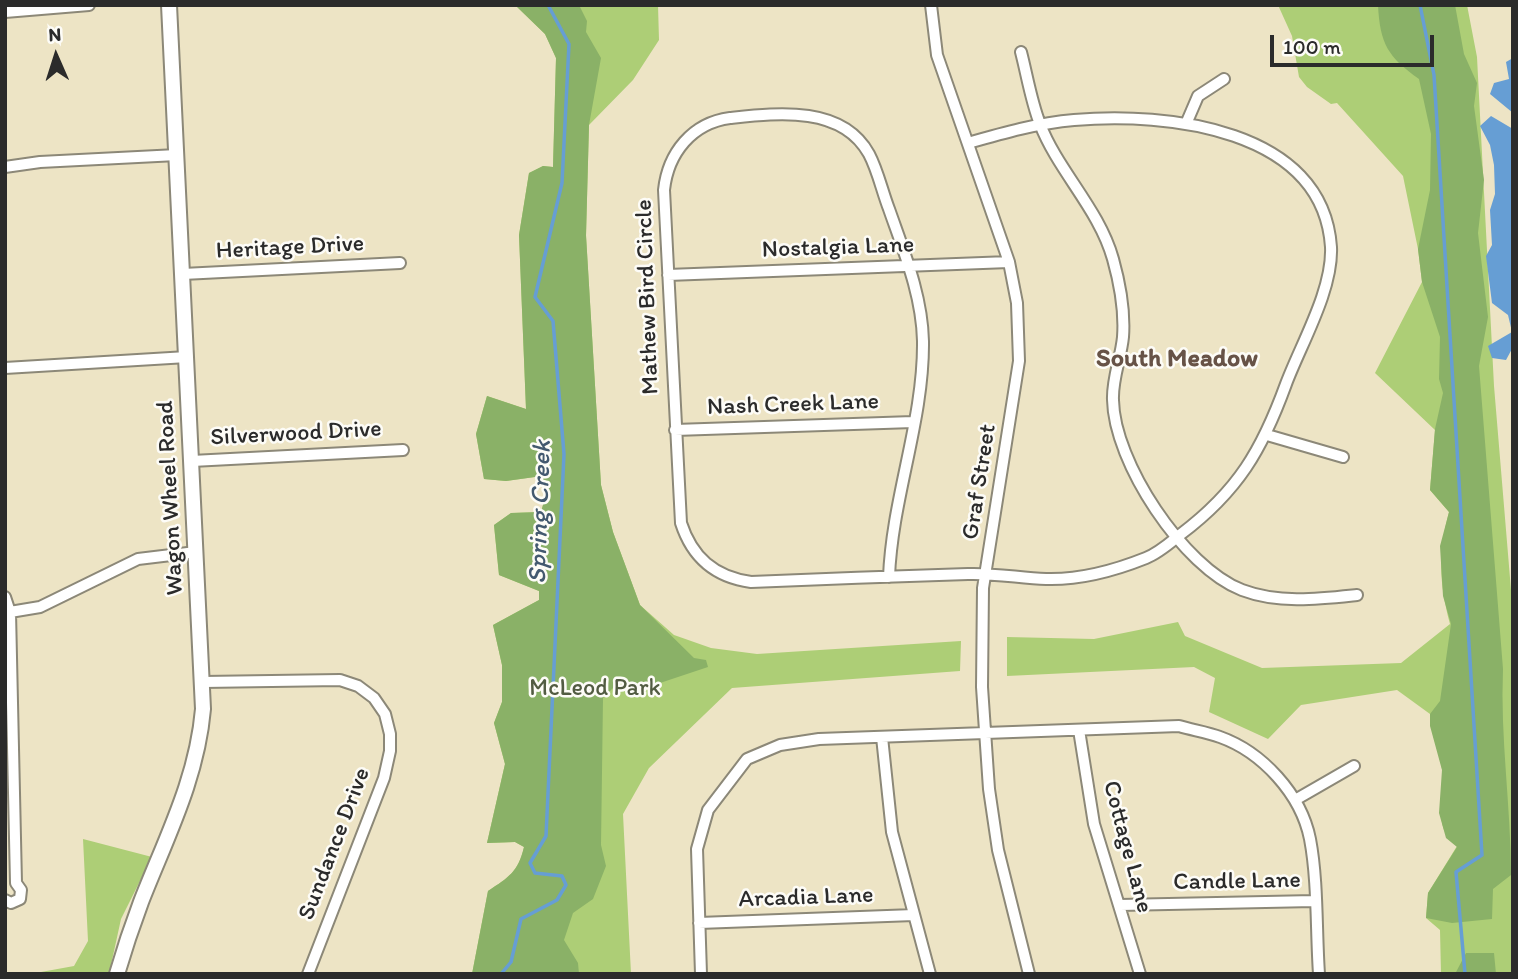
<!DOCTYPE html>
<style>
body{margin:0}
#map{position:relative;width:1518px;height:979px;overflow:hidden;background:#ede4c5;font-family:Itim,sans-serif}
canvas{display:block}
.frame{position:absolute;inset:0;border:7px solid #2b2b2b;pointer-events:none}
.north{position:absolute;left:21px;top:21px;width:70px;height:70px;-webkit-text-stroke:5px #fdfcf7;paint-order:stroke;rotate:357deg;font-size:19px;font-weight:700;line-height:28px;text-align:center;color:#2b2b2b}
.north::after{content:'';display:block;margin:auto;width:24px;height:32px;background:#2b2b2b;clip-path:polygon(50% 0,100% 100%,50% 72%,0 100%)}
.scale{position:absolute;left:1270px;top:35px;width:164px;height:32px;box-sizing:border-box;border:4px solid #2b2b2b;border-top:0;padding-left:9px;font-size:21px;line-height:24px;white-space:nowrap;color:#2b2b2b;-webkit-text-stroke:5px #fdfcf7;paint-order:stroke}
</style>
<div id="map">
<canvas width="1518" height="979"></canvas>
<div class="frame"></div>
<div class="north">N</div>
<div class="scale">100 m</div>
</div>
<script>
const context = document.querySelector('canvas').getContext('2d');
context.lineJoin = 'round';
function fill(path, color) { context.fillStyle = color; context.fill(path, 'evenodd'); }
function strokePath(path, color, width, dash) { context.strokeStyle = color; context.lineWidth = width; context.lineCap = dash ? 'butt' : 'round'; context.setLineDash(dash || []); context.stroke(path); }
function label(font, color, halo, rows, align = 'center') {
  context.font = font + ' Itim,sans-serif'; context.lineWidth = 5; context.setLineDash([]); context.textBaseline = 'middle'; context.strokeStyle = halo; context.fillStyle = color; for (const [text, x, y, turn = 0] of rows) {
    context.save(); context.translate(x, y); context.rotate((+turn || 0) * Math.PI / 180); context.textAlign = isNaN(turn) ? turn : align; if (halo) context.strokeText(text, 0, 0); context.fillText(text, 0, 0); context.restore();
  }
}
fill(new Path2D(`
 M 515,5 L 658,5 L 659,40 L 633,80 L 589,125 L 586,236 L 601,485 L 613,532 L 640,605 L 674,635 L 711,648 L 757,654 L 961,641 L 960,671 L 732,688 L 649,768 L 623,814 L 631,974 L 472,974 L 488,891 C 509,877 518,872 524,847 L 515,842 L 487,843 L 505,764 L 494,723 L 502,702 L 502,665 L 493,625 L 539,600 L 539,591 L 499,575 L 494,525 L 511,513 L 541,512 L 545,498 L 542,476 L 506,481 L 484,479 L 476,434 L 487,396 L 526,409 L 519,235 L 529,173 L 543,166 L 553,167 L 556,58 L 545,34 Z
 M 1278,5 L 1467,5 L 1477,57 L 1494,386 L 1513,614 L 1513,974 L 1441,974 L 1440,930 L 1426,918 L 1428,893 L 1457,846 C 1430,826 1447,797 1442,769 C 1439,750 1430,733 1430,714 L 1397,690 L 1301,705 L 1268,739 L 1209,712 L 1215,678 L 1194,667 L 1007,676 L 1007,637 L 1094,639 L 1178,622 L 1185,636 L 1262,668 L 1401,663 L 1450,624 C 1439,582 1438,553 1449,512 L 1430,490 L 1435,430 L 1375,373 L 1422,282 L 1418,249 L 1403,176 L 1337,103 L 1331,104 L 1307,87 L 1299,77 L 1292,36 Z
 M 83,839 L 152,857 L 121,919 L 109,974 L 30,974 L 74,966 L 88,941 Z`), '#adce76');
fill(new Path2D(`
 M 515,5 L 579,5 L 587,21 L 586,32 L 601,58 L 589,125 L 586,235 L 601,485 L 613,532 L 640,605 L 694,658 L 706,660 L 708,667 L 654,685 L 620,681 L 603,698 L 601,845 L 606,866 L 593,899 L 573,913 L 564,940 L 578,963 L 579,974 L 472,974 L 488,891 C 509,877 518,872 524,847 L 515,842 L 487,843 L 505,764 L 494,723 L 502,702 L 502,665 L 493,625 L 539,600 L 539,591 L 499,575 L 494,525 L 511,513 L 541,512 L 545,498 L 542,476 L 506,481 L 484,479 L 476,434 L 487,396 L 526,409 L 519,235 L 529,173 L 543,166 L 553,167 L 556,58 L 545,34 Z
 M 1378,5 L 1455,5 L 1464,54 L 1477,83 L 1474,106 L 1484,180 L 1478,233 L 1488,317 L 1479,366 L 1503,669 C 1500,738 1511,806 1511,875 L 1493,889 L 1492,919 L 1452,923 L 1426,918 L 1428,893 L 1457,847 L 1446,838 L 1439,813 L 1442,770 L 1430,726 L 1430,714 L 1440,701 L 1451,624 L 1443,596 L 1440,546 L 1449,512 L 1430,490 L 1435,429 L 1443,393 L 1439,379 L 1440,337 L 1422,282 L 1418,249 L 1430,190 L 1431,134 L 1419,79 C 1388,57 1380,44 1378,5 Z
 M 1466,953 L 1494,953 L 1496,974 L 1455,974 Z`), '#8ab167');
fill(new Path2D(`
 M 1513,58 L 1513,113 L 1490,94 L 1494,83 L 1509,79 L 1506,62 Z
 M 1491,116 L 1513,129 L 1513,347 L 1506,360 L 1492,358 L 1488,346 L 1512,332 L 1508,315 L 1492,303 L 1486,256 L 1492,245 L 1490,210 L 1495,194 L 1494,165 L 1490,145 L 1480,126 Z`), '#669ed4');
strokePath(new Path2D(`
 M 1420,5 L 1434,75 L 1482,855 L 1456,872 L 1465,974
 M 501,974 L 511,962 L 521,919 L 557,900 L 566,885 L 562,876 L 535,873 L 530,863 L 546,836 L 564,454 L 553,321 L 535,297 L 562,183 L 569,44 L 548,5`), '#669ed4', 3.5);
const street = new Path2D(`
 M 931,5 L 937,55 L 1009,262 L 1017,303 L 1019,361 L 983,588 L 982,687 L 989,789 L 998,850 L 1029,974
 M 5,12 L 89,5
 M 1021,52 C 1027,75 1031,101 1040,124 C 1058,171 1099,209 1113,259 C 1120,284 1125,310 1123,337 C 1121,358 1112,379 1113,400 C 1114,462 1183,567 1242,590 C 1279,604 1319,599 1357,595
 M 1186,124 L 1198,96 L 1224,79
 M 5,167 L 40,162 L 177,155
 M 183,274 L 400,263
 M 668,275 L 1009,262
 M 5,368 L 187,357
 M 675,430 L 913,422
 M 1267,435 L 1343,457
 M 192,461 L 403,450
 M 889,577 C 892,498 924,420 923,341 C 922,295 904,252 889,209 C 882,191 878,171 869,154 C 842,105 777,113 730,118 C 692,123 668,153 664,190 L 681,523 C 692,557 714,577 751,582 C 823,579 896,576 968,574 C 994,573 1020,578 1046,579 C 1079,580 1116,570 1146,558 C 1159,553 1171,542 1181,534 C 1238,491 1262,450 1286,384 C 1301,344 1333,290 1331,247 C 1323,128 1166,112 1074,120 C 1038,123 1003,133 968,143
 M 5,597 L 10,612 L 16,883 L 21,890 L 20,899 L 11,903 L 5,900
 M 10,612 L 40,607 L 138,559 L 196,552
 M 203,682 L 340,680 L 358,686 L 374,698 L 385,714 L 390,734 L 390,751 L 384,778 L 308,974
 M 1079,730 L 1094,824 L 1140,974
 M 882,737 L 892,832 L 930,974
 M 1295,800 L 1354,766
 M 1120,905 L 1314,901
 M 699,923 L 914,915
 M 701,974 L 697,849 L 708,810 L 747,759 L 780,745 L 819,739 L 1179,726 C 1192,730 1207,732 1220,737 C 1262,752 1301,794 1310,839 C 1318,881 1316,931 1319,974`);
const secondary = new Path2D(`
 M 117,974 C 124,950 132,926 141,902 C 166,838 197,779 203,709 L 169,5`);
strokePath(street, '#8c8878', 14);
strokePath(secondary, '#8c8878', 18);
strokePath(street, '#fff', 10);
strokePath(secondary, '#fff', 14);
label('24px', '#2b2b2b', '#fdfcf7', [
 ["Heritage Drive",290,248,-3],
 ["Nostalgia Lane",838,248,-2],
 ["Mathew Bird Circle",648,297,-92],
 ["Nash Creek Lane",793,405,-2],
 ["Silverwood Drive",296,434,-3],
 ["Graf Street",980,482,-81],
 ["Wagon Wheel Road",171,498,-93],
 ["Sundance Drive",335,844,-69],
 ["Cottage Lane",1127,847,75],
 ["Candle Lane",1237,882,-1],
 ["Arcadia Lane",806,898,-2]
]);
label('24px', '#525c42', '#fdfcf7', [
 ["McLeod Park",595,689]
]);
label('bold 26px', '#675347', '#fdfcf7', [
 ["South Meadow",1177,359]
]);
label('italic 26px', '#43596f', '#fdfcf7', [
 ["Spring Creek",541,512,-88]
]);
</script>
